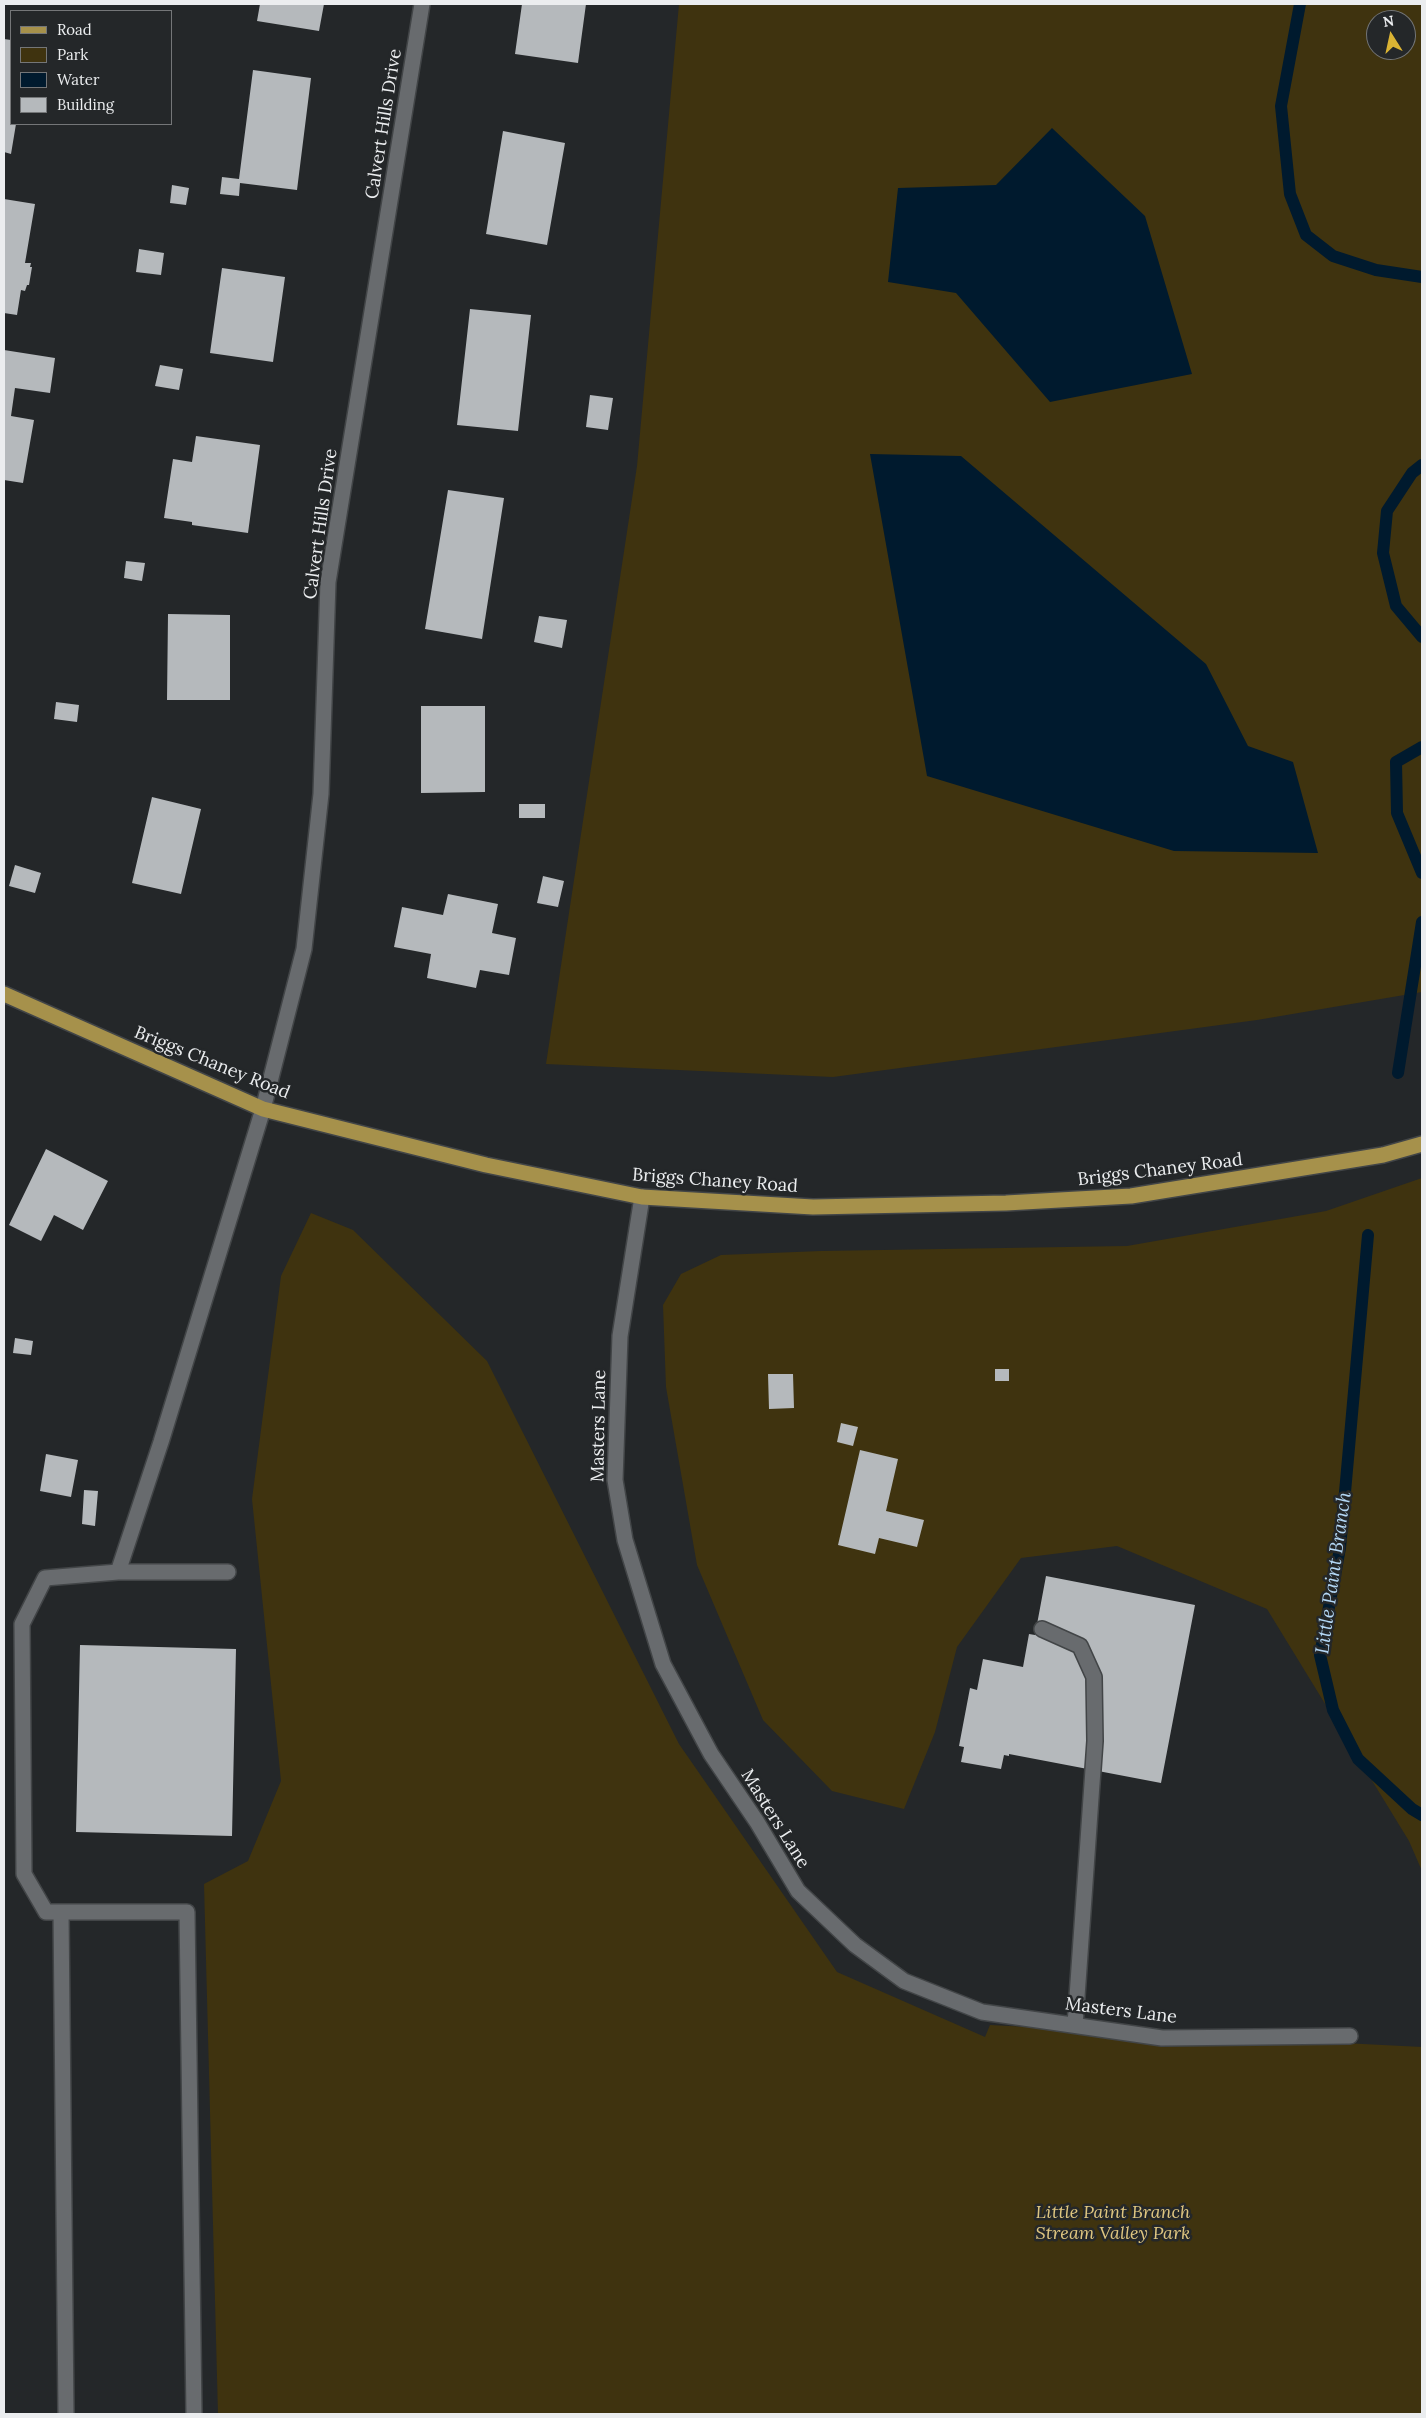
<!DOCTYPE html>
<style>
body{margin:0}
#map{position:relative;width:1426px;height:2418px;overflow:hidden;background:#242729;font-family:Lora,serif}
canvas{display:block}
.frame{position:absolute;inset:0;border:5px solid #ebedef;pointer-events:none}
.legend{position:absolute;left:10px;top:10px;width:162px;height:115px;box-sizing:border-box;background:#242729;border:1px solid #747678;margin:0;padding:6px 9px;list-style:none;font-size:15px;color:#ebedef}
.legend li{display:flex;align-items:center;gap:10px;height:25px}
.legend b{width:25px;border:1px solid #747678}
.north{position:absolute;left:1366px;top:10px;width:50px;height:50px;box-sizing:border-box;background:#242729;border:1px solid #747678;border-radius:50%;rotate:350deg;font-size:14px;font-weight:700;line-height:20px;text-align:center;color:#ebedef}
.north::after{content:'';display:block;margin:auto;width:18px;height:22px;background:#dab333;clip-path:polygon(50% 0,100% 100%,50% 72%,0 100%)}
</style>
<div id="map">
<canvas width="1426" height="2418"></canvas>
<div class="frame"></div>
<ul class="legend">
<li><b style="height:6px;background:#a6914b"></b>Road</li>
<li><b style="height:14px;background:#3f330f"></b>Park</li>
<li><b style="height:14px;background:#001a2e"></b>Water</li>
<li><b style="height:14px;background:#b5b9bc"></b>Building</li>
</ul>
<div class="north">N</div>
</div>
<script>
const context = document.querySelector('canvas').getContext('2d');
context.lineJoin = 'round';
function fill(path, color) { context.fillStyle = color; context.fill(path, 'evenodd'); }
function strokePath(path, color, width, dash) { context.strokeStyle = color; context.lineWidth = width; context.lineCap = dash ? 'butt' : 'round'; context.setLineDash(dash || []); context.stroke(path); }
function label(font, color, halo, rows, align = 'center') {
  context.font = font + ' Lora,serif'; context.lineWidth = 5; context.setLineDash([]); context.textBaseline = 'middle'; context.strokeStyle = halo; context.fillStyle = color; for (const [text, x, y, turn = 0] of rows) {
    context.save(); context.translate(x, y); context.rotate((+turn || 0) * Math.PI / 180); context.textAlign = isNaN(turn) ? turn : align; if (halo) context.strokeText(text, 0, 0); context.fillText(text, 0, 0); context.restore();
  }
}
fill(new Path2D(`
 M 679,4 L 1422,4 L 1422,992 L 1257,1020 L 833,1077 L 546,1064 L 637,466 ZM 1376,20 L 1406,20 L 1406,50 L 1376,50 Z
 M 1422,1178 L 1422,1871 L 1409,1841 L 1267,1609 L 1117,1546 L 1021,1558 L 957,1647 L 935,1732 L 904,1809 L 832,1791 L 763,1720 L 697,1565 L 666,1387 L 663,1305 L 681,1274 L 721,1255 L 821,1251 L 1127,1246 L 1326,1211 Z
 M 311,1213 L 353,1230 L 487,1361 L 679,1744 L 837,1972 L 985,2037 L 990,2025 L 1422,2047 L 1422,2414 L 218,2414 L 204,1884 L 248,1861 L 281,1781 L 252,1499 L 281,1276 Z`), '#3f330f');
fill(new Path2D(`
 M 1052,128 L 1145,216 L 1192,374 L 1050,402 L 956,293 L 888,282 L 898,188 L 996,185 Z
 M 870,454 L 961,456 L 1206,664 L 1248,746 L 1293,762 L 1318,853 L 1174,851 L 927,776 Z`), '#001a2e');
strokePath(new Path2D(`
 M 1300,4 L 1281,106 L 1290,194 L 1306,235 L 1333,256 L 1376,270 L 1422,277
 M 1422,465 L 1412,473 L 1387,511 L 1383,553 L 1396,606 L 1422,637
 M 1422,747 L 1396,762 L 1397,813 L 1422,873
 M 1398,1073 L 1422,922
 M 1368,1235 L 1340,1548 L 1320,1655 L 1333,1710 L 1358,1759 L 1412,1809 L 1422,1815`), '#001a2e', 12);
fill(new Path2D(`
 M 260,4 L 324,4 L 319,31 L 257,21 Z
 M 522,4 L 586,4 L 578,63 L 515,54 Z
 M 4,39 L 11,40 L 11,124 L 16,124 L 11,154 L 4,152 Z
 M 253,70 L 311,78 L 297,190 L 240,183 L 239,196 L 220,194 L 222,177 L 239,179 Z
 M 503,131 L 565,143 L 547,245 L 486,234 Z
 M 172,185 L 189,188 L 186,205 L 170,203 Z
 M 4,199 L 35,204 L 25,263 L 31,263 L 30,267 L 32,267 L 29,285 L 27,285 L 25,291 L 21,290 L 17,315 L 4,313 Z
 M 139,249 L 164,253 L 161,275 L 136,272 Z
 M 222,268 L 285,277 L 273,362 L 210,353 Z
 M 470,309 L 531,315 L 518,431 L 457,425 Z
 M 4,350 L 55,358 L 50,393 L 15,388 L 11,416 L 34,420 L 23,483 L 4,480 Z
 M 160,365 L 183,369 L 179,390 L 155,386 Z
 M 590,395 L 613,398 L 608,430 L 586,427 Z
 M 196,436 L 260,445 L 248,533 L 192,525 L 192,522 L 164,518 L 173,459 L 192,462 Z
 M 448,490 L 504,498 L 482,639 L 425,629 Z
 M 126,561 L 145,563 L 142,581 L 124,578 Z
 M 168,614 L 230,615 L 230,700 L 167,700 Z
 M 539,616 L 567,620 L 562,648 L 534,642 Z
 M 56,702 L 79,705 L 77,722 L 54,719 Z
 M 421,706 L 485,706 L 485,792 L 421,793 Z
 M 152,797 L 201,809 L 181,894 L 132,883 Z
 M 519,804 L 545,804 L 545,818 L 519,818 Z
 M 15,865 L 41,873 L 35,893 L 9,886 Z
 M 543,876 L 564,881 L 558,907 L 537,903 Z
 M 448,894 L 498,904 L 492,933 L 516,938 L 509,975 L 480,970 L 476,988 L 427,978 L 431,954 L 394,947 L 402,907 L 443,915 Z
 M 46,1149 L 108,1181 L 83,1230 L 54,1215 L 41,1241 L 9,1225 Z
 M 15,1338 L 33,1341 L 31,1355 L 13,1353 Z
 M 995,1369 L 1009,1369 L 1009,1381 L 995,1381 Z
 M 768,1374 L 793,1374 L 794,1408 L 769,1409 Z
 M 841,1423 L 858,1427 L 853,1446 L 837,1442 Z
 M 860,1450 L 898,1459 L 886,1511 L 924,1520 L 917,1547 L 879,1538 L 875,1554 L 838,1545 Z
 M 46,1454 L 78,1460 L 71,1497 L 40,1491 Z
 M 84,1490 L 98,1491 L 95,1526 L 82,1524 Z
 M 1046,1576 L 1195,1605 L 1161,1783 L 1009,1754 L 1009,1756 L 1004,1755 L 1001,1769 L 961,1762 L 964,1747 L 959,1746 L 970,1688 L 977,1690 L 983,1659 L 1023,1667 L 1029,1634 L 1035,1635 Z
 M 80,1645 L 236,1649 L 232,1836 L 76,1832 Z`), '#b5b9bc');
const minor = new Path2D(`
 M 642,1197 L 620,1336 L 615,1480 L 625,1540 L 663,1664 L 711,1754 L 757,1822 L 798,1891 L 855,1945 L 904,1981 L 982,2012 L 1162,2038 L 1350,2036
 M 118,1572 L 228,1572
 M 1042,1629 L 1080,1646 L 1094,1677 L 1095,1741 L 1075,2025
 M 61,1912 L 66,2414
 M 194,2414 L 187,1912 L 46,1912 L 24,1874 L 22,1624 L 45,1578 L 118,1572 L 161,1442 L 263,1109 L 304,949 L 321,794 L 328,582 L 422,4`);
const major = new Path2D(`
 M 4,994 L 263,1109 L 486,1165 L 642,1197 L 813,1207 L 1006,1203 L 1131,1196 L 1383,1155 L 1422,1144`);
strokePath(minor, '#424547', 18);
strokePath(major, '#424547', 18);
strokePath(minor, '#686b6e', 15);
strokePath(major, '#a6914b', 15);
label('18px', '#ebedef', '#242729', [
 ["Calvert Hills Drive",384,124,-81],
 ["Calvert Hills Drive",321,524,-82],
 ["Briggs Chaney Road",212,1063,22],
 ["Briggs Chaney Road",1160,1170,-7],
 ["Briggs Chaney Road",715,1181,4],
 ["Masters Lane",599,1426,-89],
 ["Masters Lane",775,1819,58],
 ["Masters Lane",1121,2011,7]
]);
label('italic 18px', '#dfc680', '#242729', [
 ["Little Paint Branch",1113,2213],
 ["Stream Valley Park",1113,2234]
]);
label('italic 19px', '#b4d8f6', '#242729', [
 ["Little Paint Branch",1334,1573,-82]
]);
</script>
